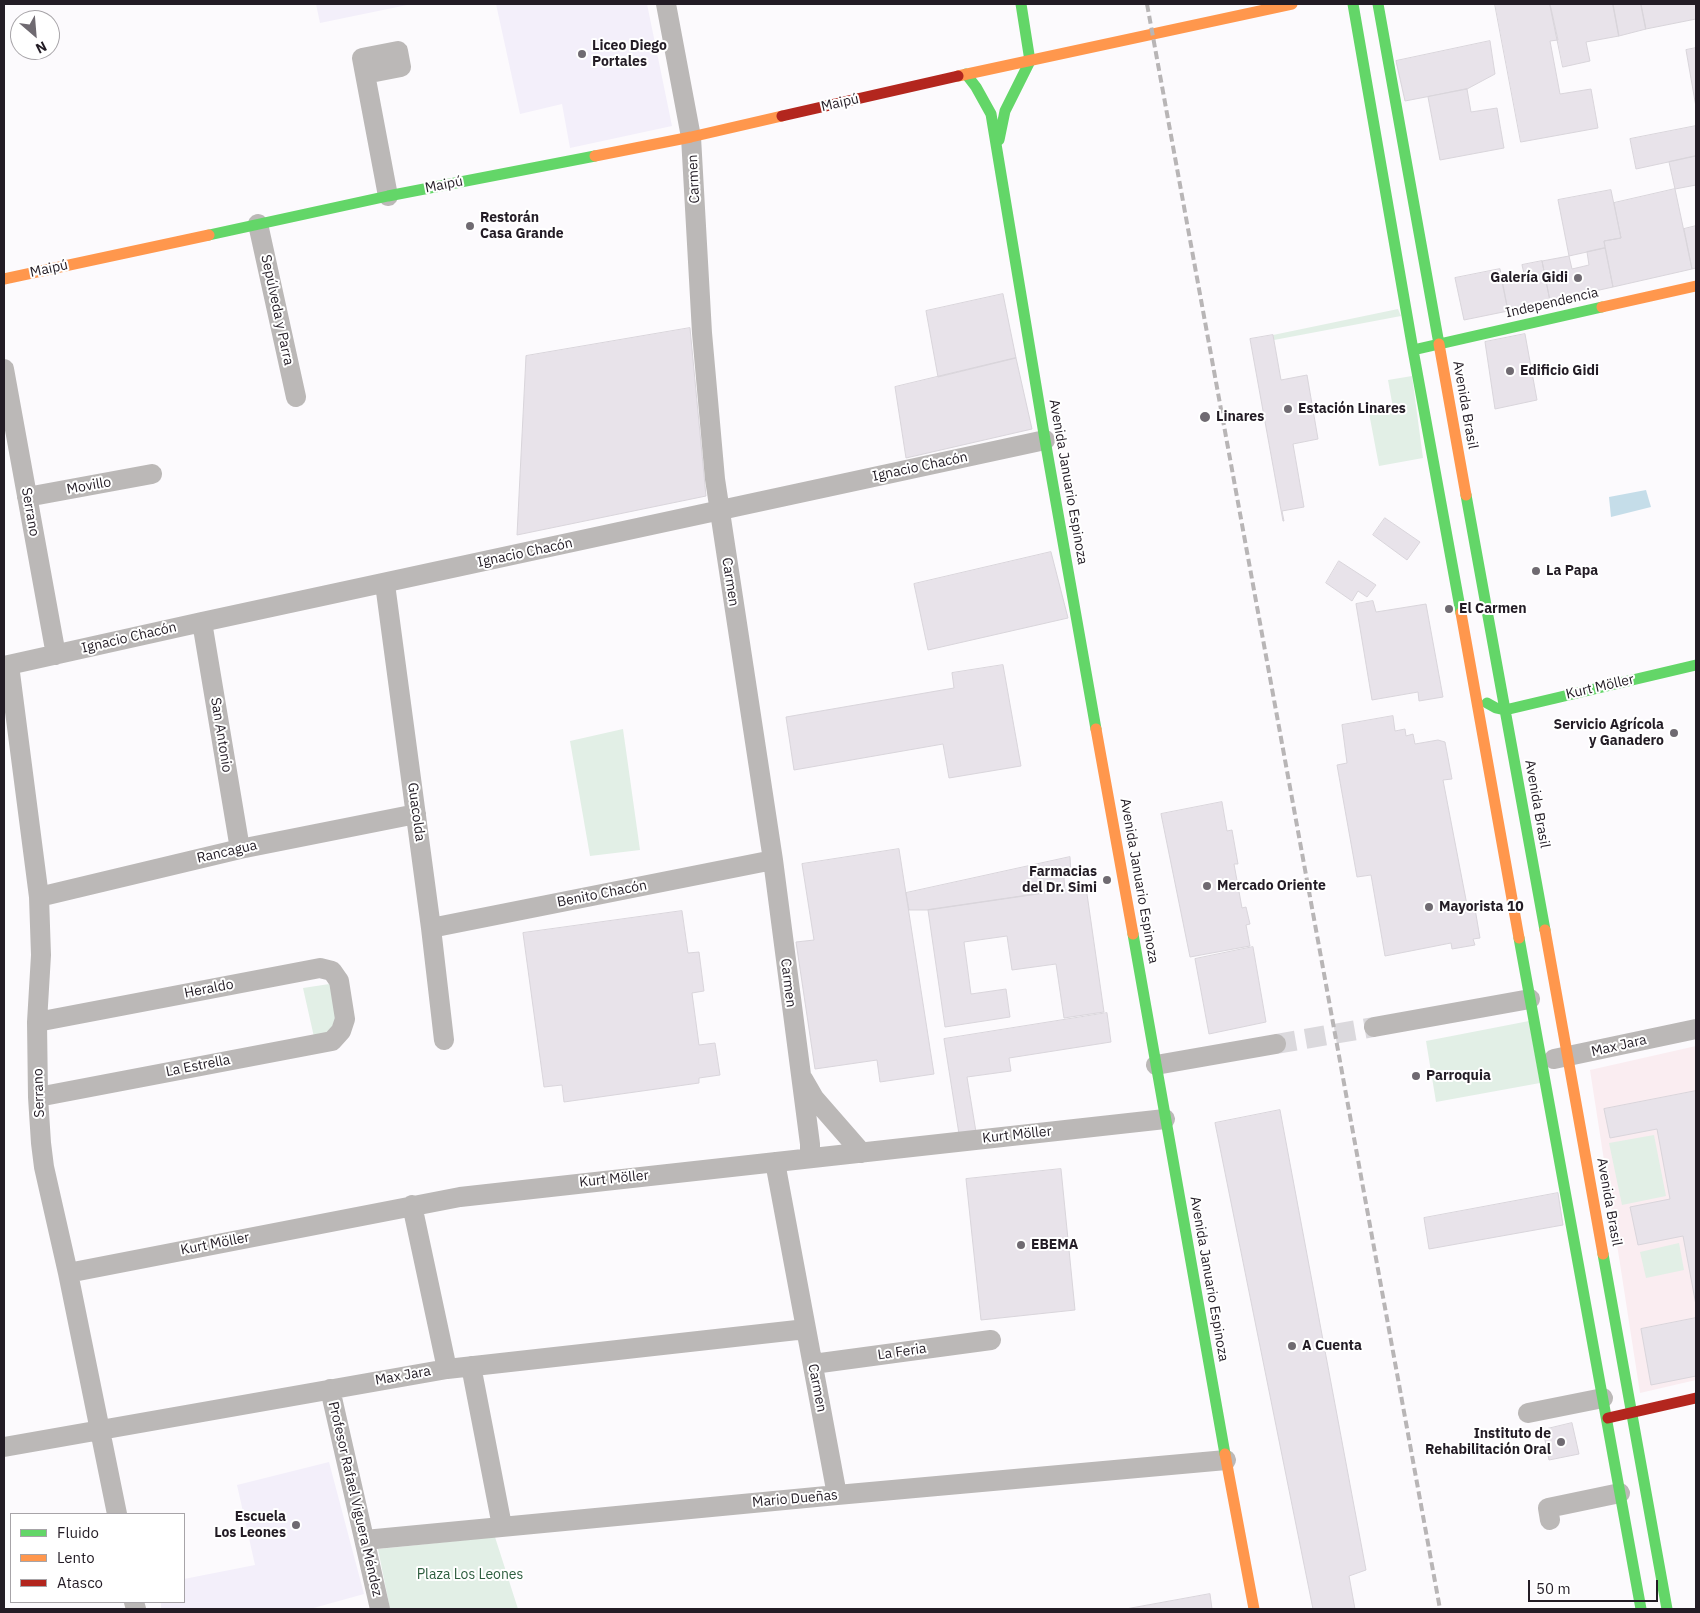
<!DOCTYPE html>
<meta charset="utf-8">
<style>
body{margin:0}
#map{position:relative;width:1700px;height:1613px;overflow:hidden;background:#fcfafd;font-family:"IBM Plex Sans",sans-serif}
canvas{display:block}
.frame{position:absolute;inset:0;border:5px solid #231c25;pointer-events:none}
.legend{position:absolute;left:10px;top:1513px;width:175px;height:90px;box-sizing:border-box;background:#fff;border:1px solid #a7a4a8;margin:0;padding:6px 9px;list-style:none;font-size:15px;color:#231c25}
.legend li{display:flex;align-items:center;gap:10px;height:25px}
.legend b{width:25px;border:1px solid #a7a4a8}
.north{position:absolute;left:10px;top:10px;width:50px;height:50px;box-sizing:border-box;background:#fff;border:1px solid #a7a4a8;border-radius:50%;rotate:153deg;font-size:14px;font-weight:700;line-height:20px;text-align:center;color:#231c25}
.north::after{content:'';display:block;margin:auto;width:18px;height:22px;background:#6f6a71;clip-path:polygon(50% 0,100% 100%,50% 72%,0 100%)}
.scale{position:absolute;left:1528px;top:1580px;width:130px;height:22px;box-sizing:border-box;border:2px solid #231c25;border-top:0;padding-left:6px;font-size:15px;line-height:18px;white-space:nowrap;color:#231c25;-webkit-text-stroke:4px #fff;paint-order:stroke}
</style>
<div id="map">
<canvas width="1700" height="1613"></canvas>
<div class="frame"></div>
<ul class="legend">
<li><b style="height:6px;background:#63d668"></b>Fluido</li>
<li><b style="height:6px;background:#ff974d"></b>Lento</li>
<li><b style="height:6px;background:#b3261e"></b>Atasco</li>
</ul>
<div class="north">N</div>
<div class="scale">50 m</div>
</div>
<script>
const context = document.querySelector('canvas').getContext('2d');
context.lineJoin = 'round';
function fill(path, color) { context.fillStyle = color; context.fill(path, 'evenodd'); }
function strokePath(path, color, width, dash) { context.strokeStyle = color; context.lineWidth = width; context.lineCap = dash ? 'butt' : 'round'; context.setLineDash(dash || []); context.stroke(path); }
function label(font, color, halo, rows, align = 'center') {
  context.font = font + ' "IBM Plex Sans",sans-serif'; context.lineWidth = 4; context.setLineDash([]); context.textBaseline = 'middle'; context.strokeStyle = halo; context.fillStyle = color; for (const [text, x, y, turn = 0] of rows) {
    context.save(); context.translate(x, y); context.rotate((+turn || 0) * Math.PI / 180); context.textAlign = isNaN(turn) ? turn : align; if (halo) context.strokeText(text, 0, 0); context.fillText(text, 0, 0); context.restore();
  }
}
fill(new Path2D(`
 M 316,4 L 412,4 L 320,23 Z
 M 496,4 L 647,4 L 672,126 L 570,148 L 562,104 L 520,114 Z
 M 329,1462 L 364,1594 L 310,1609 L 161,1609 L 161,1602 L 184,1602 L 184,1579 L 255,1565 L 237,1485 Z`), '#f3effa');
fill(new Path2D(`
 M 1696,1046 L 1696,1380 L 1640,1393 L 1590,1070 Z`), '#faedf1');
fill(new Path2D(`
 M 1398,309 L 1401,316 L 1274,340 L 1273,335 Z
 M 1412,376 L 1423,458 L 1379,466 L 1369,413 L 1393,408 L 1388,380 Z
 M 623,729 L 640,850 L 590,856 L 570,741 Z
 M 336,983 L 341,1031 L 314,1037 L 303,988 Z
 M 1529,1021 L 1540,1083 L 1436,1102 L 1426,1041 Z
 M 1654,1135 L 1666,1196 L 1622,1205 L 1609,1143 Z
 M 1679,1243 L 1684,1270 L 1646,1278 L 1640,1252 Z
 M 495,1537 L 518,1609 L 390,1609 L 378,1549 Z`), '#e2efe6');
fill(new Path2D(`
 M 1646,490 L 1651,507 L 1611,517 L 1609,497 Z`), '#c5dde9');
const building = new Path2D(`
 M 1495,4 L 1550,4 L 1558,40 L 1550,41 L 1560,94 L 1591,89 L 1598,128 L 1521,142 Z
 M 1550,4 L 1613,4 L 1619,36 L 1586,42 L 1590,61 L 1563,67 Z
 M 1613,4 L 1641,4 L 1646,29 L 1619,36 Z
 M 1641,4 L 1696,4 L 1696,19 L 1646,29 Z
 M 1490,41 L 1495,74 L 1467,89 L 1405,101 L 1396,61 Z
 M 1696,48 L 1696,107 L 1686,50 Z
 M 1467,89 L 1471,112 L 1497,108 L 1504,148 L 1440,160 L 1428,97 Z
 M 1696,126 L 1696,156 L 1636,169 L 1630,139 Z
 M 1696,156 L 1696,185 L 1675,189 L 1669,162 Z
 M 1675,189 L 1692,269 L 1613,287 L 1604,241 L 1621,238 L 1614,203 Z
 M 1611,190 L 1621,238 L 1604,241 L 1605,248 L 1569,256 L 1558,200 Z
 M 1696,226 L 1696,268 L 1692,269 L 1684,229 Z
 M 1605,248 L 1613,287 L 1550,301 L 1542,261 L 1569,256 L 1572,269 L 1589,265 L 1587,252 Z
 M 1542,261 L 1550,301 L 1508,311 L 1502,282 L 1525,278 L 1522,265 Z
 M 1500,269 L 1508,311 L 1464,320 L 1455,278 Z
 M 1003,294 L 1016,358 L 938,377 L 926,311 Z
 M 690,328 L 706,496 L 517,535 L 526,356 Z
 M 1525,334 L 1537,400 L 1495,409 L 1485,342 Z
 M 1273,335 L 1281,380 L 1307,375 L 1318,439 L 1293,444 L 1304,507 L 1282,511 L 1284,521 L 1283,521 L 1250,339 Z
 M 1016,358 L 1032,429 L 906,458 L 895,387 Z
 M 1385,518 L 1420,542 L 1407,560 L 1373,535 Z
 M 1051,552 L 1068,618 L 928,650 L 914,584 Z
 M 1339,561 L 1376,585 L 1367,597 L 1358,591 L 1352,601 L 1326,583 Z
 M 1373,601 L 1376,612 L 1426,604 L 1443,697 L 1419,701 L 1418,692 L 1372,700 L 1356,604 Z
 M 1003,665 L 1021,766 L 949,778 L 943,744 L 794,770 L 786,717 L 954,688 L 952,673 Z
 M 1393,716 L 1395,731 L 1405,729 L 1406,736 L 1413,734 L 1415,744 L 1438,740 L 1445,742 L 1452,779 L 1443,780 L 1467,905 L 1474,903 L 1480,938 L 1473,939 L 1475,945 L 1452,949 L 1451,943 L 1385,956 L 1371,875 L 1357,877 L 1337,765 L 1347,763 L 1342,725 Z
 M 1222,802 L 1227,831 L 1232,830 L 1238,864 L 1234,864 L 1242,908 L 1246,907 L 1250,924 L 1246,925 L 1250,946 L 1190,957 L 1161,814 Z
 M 899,849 L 934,1074 L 880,1082 L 877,1060 L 815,1069 L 796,942 L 814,940 L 802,864 Z
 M 1070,857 L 1071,875 L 1064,878 L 1065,890 L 928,910 L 909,910 L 906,893 Z
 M 1086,887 L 1104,1012 L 1064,1018 L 1056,964 L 1012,970 L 1007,936 L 964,942 L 971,994 L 1006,989 L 1010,1017 L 945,1027 L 928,910 Z
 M 682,911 L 688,953 L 699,952 L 704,991 L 692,993 L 699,1045 L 715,1043 L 720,1075 L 699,1078 L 699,1083 L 564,1102 L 562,1085 L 544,1087 L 523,933 Z
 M 1253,947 L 1266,1022 L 1209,1034 L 1195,959 Z
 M 1107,1013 L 1111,1042 L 1009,1058 L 1011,1071 L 967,1077 L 976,1132 L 959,1134 L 944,1039 Z
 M 1696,1091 L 1696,1305 L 1683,1236 L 1638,1245 L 1630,1207 L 1670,1199 L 1657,1129 L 1610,1138 L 1604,1109 Z
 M 1280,1110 L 1366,1570 L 1349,1576 L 1355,1609 L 1313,1609 L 1215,1123 Z
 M 1061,1169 L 1075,1310 L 981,1320 L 966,1179 Z
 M 1558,1193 L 1563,1225 L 1429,1249 L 1424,1218 Z
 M 1696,1318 L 1696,1376 L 1651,1385 L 1641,1329 Z
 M 1572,1423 L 1579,1454 L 1549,1460 L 1543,1430 Z
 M 1210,1594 L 1212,1609 L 1126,1609 Z`);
fill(building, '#e8e3ea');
strokePath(building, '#d9d5db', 1);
strokePath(new Path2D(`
 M 1276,1044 L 1374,1027`), '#dbd9dd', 20, [20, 10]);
strokePath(new Path2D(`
 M 666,4 L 691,137 L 702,333 L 715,479 L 773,860 L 810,1144 L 810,1158
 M 365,74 L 401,67 L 398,51 L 362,58 L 365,74 L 388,196
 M 258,224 L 296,397
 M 4,369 L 56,655
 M 27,497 L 152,474
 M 385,584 L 431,928 L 444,1040
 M 202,622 L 240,849
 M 9,665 L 39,897 L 41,955 L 37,1022 L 38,1097 L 41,1143 L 44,1167 L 68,1273 L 117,1514
 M 4,666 L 202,622 L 1045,440
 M 39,897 L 240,849 L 416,814
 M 431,928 L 773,860
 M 37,1022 L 320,968 L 332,971 L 339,981 L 345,1019 L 341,1031 L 332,1041 L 38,1097
 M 1374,1027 L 1530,999
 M 1554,1059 L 1696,1029
 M 1156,1065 L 1276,1044
 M 803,1079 L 814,1098 L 862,1153
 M 775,1162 L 837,1495
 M 412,1205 L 447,1369
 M 68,1273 L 460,1197 L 1165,1119
 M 813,1364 L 991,1340
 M 471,1366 L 502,1526
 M 330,1389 L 380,1609
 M 1528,1413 L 1603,1398
 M 4,1447 L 447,1369 L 806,1329
 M 1550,1520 L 1548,1508 L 1620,1493
 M 365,1540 L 837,1495 L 1226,1460
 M 134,1602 L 136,1609`), '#bbb8b7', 20);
strokePath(new Path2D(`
 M 1353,4 L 1413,350
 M 1378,4 L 1439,344
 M 966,74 L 976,87 L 991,114 L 1045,440 L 1096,729
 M 999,140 L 1005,111 L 1030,61 L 1021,4
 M 209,235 L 388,196 L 595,156
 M 1466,495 L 1545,930
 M 1461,613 L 1413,350 L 1602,307
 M 1487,703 L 1496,708 L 1505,710 L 1696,665
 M 1133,934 L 1225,1454
 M 1519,938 L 1641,1609
 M 1603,1254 L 1667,1609`), '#63d668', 11);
strokePath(new Path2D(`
 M 958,76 L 1292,4
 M 595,156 L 691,137 L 782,116
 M 4,279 L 209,235
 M 1602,307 L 1696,286
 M 1439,344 L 1466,495
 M 1461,613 L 1519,938
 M 1096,729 L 1133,934
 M 1545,930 L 1603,1254
 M 1225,1454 L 1254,1609`), '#ff974d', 11);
strokePath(new Path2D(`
 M 782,116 L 958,76
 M 1608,1418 L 1696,1398`), '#b3261e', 11);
strokePath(new Path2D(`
 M 1147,4 L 1440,1609`), '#b8b5b6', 4, [8, 4]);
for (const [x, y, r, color] of [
 [582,54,5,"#6f6a71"],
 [470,226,5,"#6f6a71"],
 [1578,278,5,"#6f6a71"],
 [1510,371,5,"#6f6a71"],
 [1288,409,5,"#6f6a71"],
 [1205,417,6,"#6f6a71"],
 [1536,571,5,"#6f6a71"],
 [1449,609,5,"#6f6a71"],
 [1674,733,5,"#6f6a71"],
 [1107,880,5,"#6f6a71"],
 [1207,886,5,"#6f6a71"],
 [1429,907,5,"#6f6a71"],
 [1416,1076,5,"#6f6a71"],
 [1021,1245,5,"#6f6a71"],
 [1292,1346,5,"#6f6a71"],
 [1561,1442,5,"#6f6a71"],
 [296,1525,5,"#6f6a71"]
]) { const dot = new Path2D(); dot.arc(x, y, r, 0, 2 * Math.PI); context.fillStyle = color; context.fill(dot); strokePath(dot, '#fff', 2); }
label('bold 14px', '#231c25', '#fff', [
 ["Liceo Diego",592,46],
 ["Portales",592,62],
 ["Restorán",480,218],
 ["Casa Grande",480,234],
 ["Galería Gidi",1568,278,"right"],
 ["Edificio Gidi",1520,371],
 ["Estación Linares",1298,409],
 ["Linares",1216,417],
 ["La Papa",1546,571],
 ["El Carmen",1459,609],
 ["Servicio Agrícola",1664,725,"right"],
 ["y Ganadero",1664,741,"right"],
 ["Farmacias",1097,872,"right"],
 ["del Dr. Simi",1097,888,"right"],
 ["Mercado Oriente",1217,886],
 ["Mayorista 10",1439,907],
 ["Parroquia",1426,1076],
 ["EBEMA",1031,1245],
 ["A Cuenta",1302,1346],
 ["Instituto de",1551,1434,"right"],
 ["Rehabilitación Oral",1551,1450,"right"],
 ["Escuela",286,1517,"right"],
 ["Los Leones",286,1533,"right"]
], 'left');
label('14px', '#231c25', '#fff', [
 ["Maipú",840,103,-13],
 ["Carmen",694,179,-93],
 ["Maipú",444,185,-11],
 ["Maipú",49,269,-12],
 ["Independencia",1552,303,-13],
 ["Sepúlveda y Parra",277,310,78],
 ["Avenida Brasil",1465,405,80],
 ["Ignacio Chacón",920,467,-12],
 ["Avenida Januario Espinoza",1068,482,80],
 ["Movillo",89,486,-10],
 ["Serrano",30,512,80],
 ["Ignacio Chacón",525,553,-12],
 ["Carmen",730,582,81],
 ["Ignacio Chacón",129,638,-13],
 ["Kurt Möller",1600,687,-13],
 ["San Antonio",221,735,81],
 ["Avenida Brasil",1537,804,80],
 ["Guacolda",416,812,82],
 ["Rancagua",227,852,-13],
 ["Avenida Januario Espinoza",1139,881,80],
 ["Benito Chacón",602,894,-11],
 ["Carmen",788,983,83],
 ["Heraldo",209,989,-11],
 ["Max Jara",1619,1046,-13],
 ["La Estrella",198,1066,-11],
 ["Serrano",39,1093,-92],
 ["Kurt Möller",1017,1135,-6],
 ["Kurt Möller",614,1179,-6],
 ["Avenida Brasil",1609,1202,80],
 ["Kurt Möller",215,1244,-11],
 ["Avenida Januario Espinoza",1209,1279,80],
 ["La Feria",902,1352,-8],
 ["Max Jara",403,1376,-10],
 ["Carmen",817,1388,79],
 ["Profesor Rafael Viguera Méndez",355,1499,77],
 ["Mario Dueñas",795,1499,-5]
]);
label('14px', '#2d5d3e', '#fff', [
 ["Plaza Los Leones",470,1575]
]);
</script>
